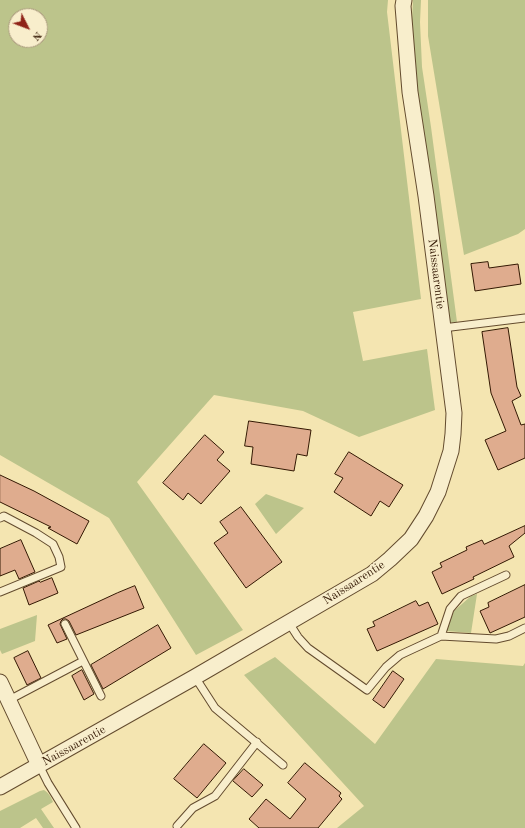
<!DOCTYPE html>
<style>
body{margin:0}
#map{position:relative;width:525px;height:828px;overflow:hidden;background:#f4e5b1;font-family:"Old Standard TT",serif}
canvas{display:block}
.north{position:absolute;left:8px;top:8px;width:40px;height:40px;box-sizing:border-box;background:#f8eecc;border:1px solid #a9987c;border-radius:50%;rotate:132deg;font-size:11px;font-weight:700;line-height:16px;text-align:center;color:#331803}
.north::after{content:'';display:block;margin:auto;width:14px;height:18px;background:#8f2418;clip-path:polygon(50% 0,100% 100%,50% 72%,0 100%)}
</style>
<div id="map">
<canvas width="525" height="828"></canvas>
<div class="north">N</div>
</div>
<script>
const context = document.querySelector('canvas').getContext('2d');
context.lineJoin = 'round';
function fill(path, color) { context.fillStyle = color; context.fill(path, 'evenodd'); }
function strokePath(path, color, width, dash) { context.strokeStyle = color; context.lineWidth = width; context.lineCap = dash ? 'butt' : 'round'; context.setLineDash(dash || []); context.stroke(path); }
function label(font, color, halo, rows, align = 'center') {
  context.font = font + ' "Old Standard TT",serif'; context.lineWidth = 3.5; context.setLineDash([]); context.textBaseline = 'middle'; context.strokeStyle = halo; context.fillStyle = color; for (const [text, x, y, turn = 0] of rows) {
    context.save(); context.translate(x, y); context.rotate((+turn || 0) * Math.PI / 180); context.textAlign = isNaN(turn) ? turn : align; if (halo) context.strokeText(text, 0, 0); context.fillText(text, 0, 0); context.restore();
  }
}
fill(new Path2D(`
 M 0,0 L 388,0 L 387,12 L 421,299 L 353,312 L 363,361 L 427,349 L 435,410 L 359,437 L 303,411 L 214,395 L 137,482 L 243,630 L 196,655 L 109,518 L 0,455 ZM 16,16 L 40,16 L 40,40 L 16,40 Z
 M 413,0 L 421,0 L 420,22 L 422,67 L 431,127 L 457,322 L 448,323 L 414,66 L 412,20 Z
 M 428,0 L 525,0 L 525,229 L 518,234 L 464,255 L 428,36 Z
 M 266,494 L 304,508 L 276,534 L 255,504 Z
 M 477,594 L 471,633 L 446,631 L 454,611 L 471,596 Z
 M 37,615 L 35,641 L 2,654 L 0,650 L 0,629 Z
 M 275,657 L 375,744 L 436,659 L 523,666 L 525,663 L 525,828 L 337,828 L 364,806 L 244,675 Z
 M 44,790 C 49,793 51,797 53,802 L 41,809 L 54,828 L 43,828 L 36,818 L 20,828 L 0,828 L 0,811 L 40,791 Z`), '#bcc48b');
const building = new Path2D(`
 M 488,262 L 489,268 L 518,264 L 521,284 L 475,291 L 471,264 Z
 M 508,328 L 517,387 L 521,396 L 512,401 L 521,425 L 525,424 L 525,458 L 498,470 L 485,440 L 506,431 L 491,393 L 482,332 Z
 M 249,421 L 311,430 L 307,456 L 297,454 L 294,471 L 251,464 L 253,447 L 245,446 Z
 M 205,435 L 224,452 L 217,460 L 230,471 L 201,504 L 188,493 L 183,500 L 163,483 Z
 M 349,452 L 403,485 L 389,507 L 380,501 L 371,516 L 334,492 L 343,478 L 335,474 Z
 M 0,475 L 34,491 L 89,521 L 77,544 L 48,528 L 51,527 L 0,502 Z
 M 241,507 L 282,562 L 246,588 L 214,543 L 228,533 L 220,522 Z
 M 525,526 L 525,533 L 509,546 L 514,557 L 473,577 L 474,579 L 442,594 L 432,572 L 442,567 L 440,563 L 467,550 L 466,547 L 482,540 L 484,544 Z
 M 21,540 L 35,572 L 19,579 L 15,570 L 0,576 L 0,549 Z
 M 52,578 L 58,593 L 29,605 L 23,588 L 39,581 L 40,582 Z
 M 525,585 L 525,617 L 490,633 L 480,611 L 489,607 L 488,603 Z
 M 135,586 L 144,608 L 76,635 L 69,621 L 66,619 L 63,619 L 61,621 L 60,624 L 67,639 L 57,643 L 48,625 L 117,593 Z
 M 416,601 L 419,606 L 428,602 L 438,624 L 377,651 L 367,629 L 375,626 L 373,622 Z
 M 158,625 L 171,648 L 103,689 L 91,665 Z
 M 28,651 L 41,678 L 27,685 L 14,658 Z
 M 82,670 L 94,694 L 84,700 L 72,676 Z
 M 393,671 L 404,679 L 384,708 L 373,700 Z
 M 204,744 L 226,763 L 197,798 L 174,779 Z
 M 305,763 L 341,793 L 339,796 L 342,799 L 318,828 L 259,828 L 249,819 L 266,799 L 290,819 L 306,799 L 288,783 Z
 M 244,769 L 263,785 L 252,797 L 233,781 Z`);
fill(building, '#dfac8e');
strokePath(building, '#331803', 1);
const lane = new Path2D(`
 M 443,328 L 525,318
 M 0,518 L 4,516 L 36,533 L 53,544 L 59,557 L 61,567 L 0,592
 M 289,623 L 298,637 L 308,648 L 367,690 L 386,667 L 400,655 L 441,636 L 496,639 L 509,636 L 525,628
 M 65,624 L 101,696
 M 441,636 L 450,609 L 461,596 L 506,575
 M 195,677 L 215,708 L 283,765
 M 9,700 L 83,661
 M 39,765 L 48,783 L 76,828
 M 177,826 L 193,808 L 215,796 L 257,742`);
const street = new Path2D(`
 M 0,682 L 39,765
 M 0,787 L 195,677 L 372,574 L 390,559 L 411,539 L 426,516 L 438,492 L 451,451 L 453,434 L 454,413 L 426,196 L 410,92 L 403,6 L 404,0`);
strokePath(lane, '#634b2e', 9);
strokePath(street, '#634b2e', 17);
strokePath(lane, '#f8eecc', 7);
strokePath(street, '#f8eecc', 15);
label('12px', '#331803', '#f8eecc', [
 ["Naissaarentie",436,274,83],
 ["Naissaarentie",354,583,-33],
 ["Naissaarentie",74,746,-29]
]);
</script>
